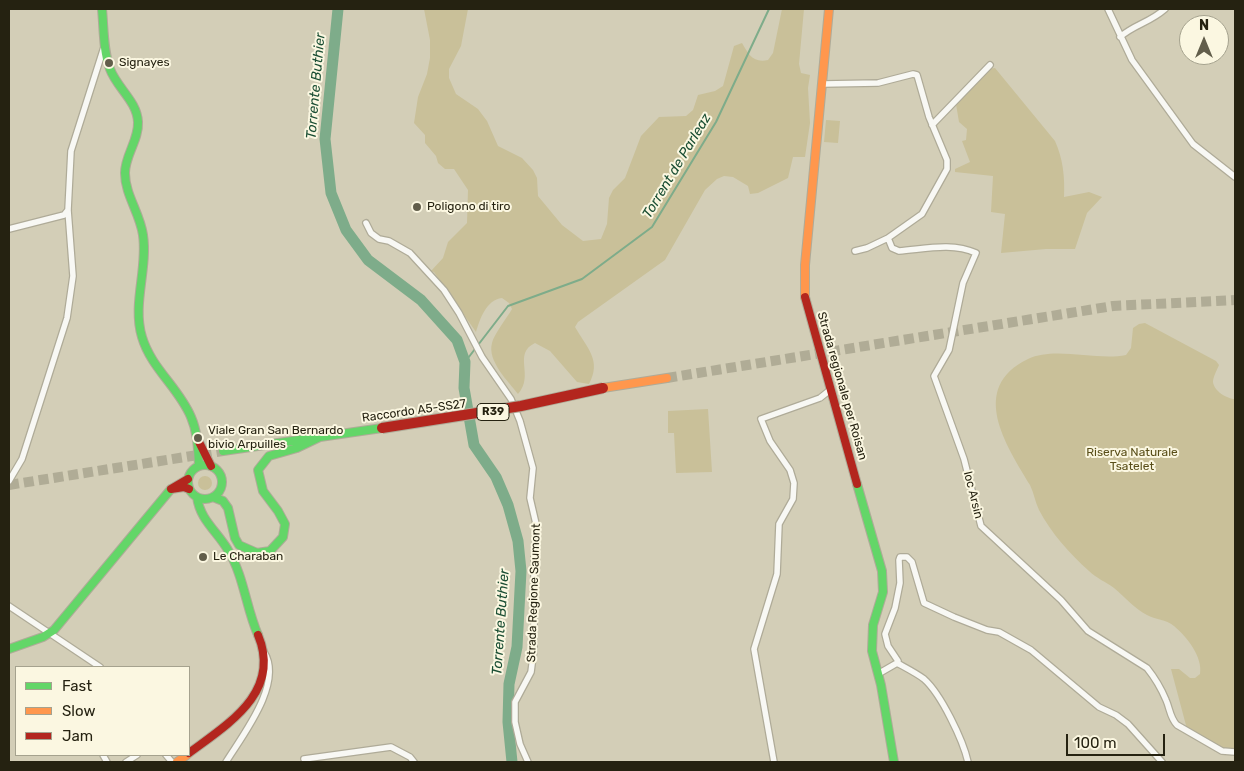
<!DOCTYPE html>
<style>
body{margin:0}
#map{position:relative;width:1244px;height:771px;overflow:hidden;background:#d3ceb7;font-family:Rubik,sans-serif}
canvas{display:block}
.frame{position:absolute;inset:0;border:10px solid #252211;pointer-events:none}
.legend{position:absolute;left:15px;top:666px;width:175px;height:90px;box-sizing:border-box;background:#fbf7e1;border:1px solid #a5a28e;margin:0;padding:6px 9px;list-style:none;font-size:15px;color:#252211}
.legend li{display:flex;align-items:center;gap:10px;height:25px}
.legend b{width:25px;border:1px solid #a5a28e}
.north{position:absolute;left:1179px;top:15px;width:50px;height:50px;box-sizing:border-box;background:#fbf7e1;border:1px solid #a5a28e;border-radius:50%;rotate:0deg;font-size:14px;font-weight:700;line-height:20px;text-align:center;color:#252211}
.north::after{content:'';display:block;margin:auto;width:18px;height:22px;background:#625e4b;clip-path:polygon(50% 0,100% 100%,50% 72%,0 100%)}
.scale{position:absolute;left:1066px;top:734px;width:99px;height:22px;box-sizing:border-box;border:2px solid #252211;border-top:0;padding-left:6px;font-size:15px;line-height:18px;white-space:nowrap;color:#252211;-webkit-text-stroke:4px #fbf7e1;paint-order:stroke}
</style>
<div id="map">
<canvas width="1244" height="771"></canvas>
<div class="frame"></div>
<ul class="legend">
<li><b style="height:6px;background:#63d668"></b>Fast</li>
<li><b style="height:6px;background:#ff974d"></b>Slow</li>
<li><b style="height:6px;background:#b3261e"></b>Jam</li>
</ul>
<div class="north">N</div>
<div class="scale">100 m</div>
</div>
<script>
const context = document.querySelector('canvas').getContext('2d');
context.lineJoin = 'round';
function fill(path, color) { context.fillStyle = color; context.fill(path, 'evenodd'); }
function strokePath(path, color, width, dash) { context.strokeStyle = color; context.lineWidth = width; context.lineCap = dash ? 'butt' : 'round'; context.setLineDash(dash || []); context.stroke(path); }
function label(font, color, halo, rows, align = 'center') {
  context.font = font + ' Rubik,sans-serif'; context.lineWidth = 4; context.setLineDash([]); context.textBaseline = 'middle'; context.strokeStyle = halo; context.fillStyle = color; for (const [text, x, y, turn = 0] of rows) {
    context.save(); context.translate(x, y); context.rotate((+turn || 0) * Math.PI / 180); context.textAlign = isNaN(turn) ? turn : align; if (halo) context.strokeText(text, 0, 0); context.fillText(text, 0, 0); context.restore();
  }
}
fill(new Path2D(`
 M 424,9 L 468,9 L 461,46 L 449,69 L 449,78 L 456,94 L 478,109 L 487,121 L 498,146 L 522,158 L 533,170 L 537,178 L 538,196 L 562,225 L 583,241 L 601,239 L 607,224 L 609,198 L 613,190 L 625,178 L 641,136 L 659,117 L 686,116 L 693,110 L 698,95 L 715,91 L 723,86 L 734,46 L 742,43 C 749,55 753,63 768,60 L 773,53 L 782,9 L 804,9 L 799,64 L 801,73 L 810,75 L 808,88 L 810,123 L 805,157 L 793,157 L 788,178 L 758,193 L 750,194 L 748,186 L 733,177 L 724,176 L 717,179 L 705,190 L 665,260 L 578,322 L 575,327 C 587,348 602,360 589,384 L 577,382 L 550,351 L 535,343 C 512,354 535,375 518,394 C 508,381 487,361 492,343 C 494,334 507,318 512,309 L 509,303 L 502,298 C 486,300 480,319 476,332 L 434,272 L 431,271 L 443,258 L 448,242 L 467,223 L 468,190 L 454,169 L 445,169 L 438,163 L 436,156 L 425,143 L 425,135 L 414,123 L 418,97 L 427,74 L 430,58 L 430,40 Z
 M 995,68 L 1055,141 C 1063,159 1065,177 1064,197 L 1089,192 L 1102,197 L 1087,213 L 1075,249 L 1046,249 L 1001,253 L 1005,214 L 991,212 L 993,176 L 955,172 L 955,169 L 970,162 L 962,141 L 966,140 L 967,129 L 959,122 L 956,104 L 988,69 Z
 M 826,120 L 840,121 L 838,143 L 824,142 Z
 M 1145,323 L 1216,361 L 1219,365 C 1217,370 1213,377 1213,382 C 1214,391 1227,399 1235,399 L 1235,750 L 1223,749 L 1187,729 L 1171,669 L 1179,669 L 1190,678 L 1195,678 L 1200,674 C 1203,657 1187,637 1174,626 C 1166,619 1155,620 1147,615 C 1135,609 1125,597 1114,588 C 1106,582 1096,578 1089,571 C 1070,554 1051,533 1039,510 C 1035,502 1034,493 1030,485 C 1006,445 968,388 1028,359 C 1055,346 1096,361 1126,355 L 1131,348 L 1133,328 L 1139,324 Z
 M 708,409 L 712,472 L 676,473 L 674,433 L 668,433 L 668,411 Z
 M198 483a7 7 0 1 1 14 0a7 7 0 1 1-14 0Z`), '#c9c099');
strokePath(new Path2D(`
 M 465,362 L 508,306 L 582,279 L 652,227 L 716,122 L 769,9`), '#7eac8a', 2);
strokePath(new Path2D(`
 M 338,9 L 325,139 L 331,193 L 346,230 L 368,260 L 421,300 L 457,340 L 465,362 L 464,388 L 474,445 L 496,477 L 508,505 L 518,541 L 521,571 L 517,647 L 509,684 L 508,722 L 512,762`), '#7eac8a', 11);
strokePath(new Path2D(`
 M 667,378 L 1113,306 L 1235,300
 M 9,485 L 223,451`), '#b0ac96', 10, [10, 5]);
const street = new Path2D(`
 M 1108,9 L 1132,60 L 1193,144 L 1235,177
 M 1120,37 C 1135,24 1149,23 1165,9
 M 823,84 L 878,83 L 913,74 L 917,75 L 929,117 L 947,160 L 947,169 L 922,214 L 888,238 L 867,248 L 855,251
 M 932,125 L 990,65
 M 366,223 L 371,233 L 379,239 L 389,241 L 410,253 L 444,290 L 459,313 L 482,357 L 511,399 L 520,421 L 533,468 L 530,498 L 537,528 L 534,558 L 534,649 L 531,672 L 515,702 L 515,722 L 520,744 L 528,762
 M 9,229 L 64,215 L 68,210
 M 888,238 L 892,248 L 899,251 C 925,249 952,242 976,253 L 963,283 L 949,350 L 934,376 L 964,459 L 981,526 L 1061,600 L 1088,631 L 1147,668 C 1155,678 1161,688 1166,700 C 1170,709 1170,718 1177,725 L 1222,751 L 1235,752
 M 9,481 L 22,459 L 67,318 L 73,276 L 68,210 L 71,151 L 104,47
 M 9,606 L 100,667
 M 897,663 C 906,668 916,673 924,679 C 941,694 963,740 968,762
 M 878,674 L 897,663 L 898,661 L 888,646 L 885,634 L 895,608 L 900,583 L 899,560 L 900,557 L 907,557 L 912,562 L 924,603 L 954,617 L 987,630 L 999,632 L 1031,650 L 1099,707 L 1116,715 L 1128,724 L 1162,762
 M 103,755 L 107,762
 M 166,755 L 172,762
 M 304,759 L 391,747 L 410,757 L 414,762
 M 126,762 L 137,755
 M 226,762 C 242,736 284,683 264,652
 M 774,762 L 754,649 L 777,574 L 779,524 L 793,499 L 794,483 L 790,470 L 770,441 L 761,419 L 820,398 L 830,390`);
const fast = new Path2D(`
 M 102,9 C 104,29 103,50 110,69 C 117,88 137,101 138,122 C 139,140 125,155 125,173 C 125,195 140,213 143,235 C 148,269 132,304 142,337 C 151,368 179,388 191,417 C 198,433 198,450 199,466
 M 223,451 L 382,428
 M188 482a17 17 0 1 1 34 0a17 17 0 1 1-34 0Z
 M 857,484 L 882,571 L 883,592 L 873,625 L 872,651 L 881,685 L 894,762
 M 197,497 C 200,520 217,531 228,550 C 244,576 246,608 258,635
 M 213,497 L 223,501 L 228,508 L 235,538 L 239,545 L 257,553 L 270,551 L 283,537 L 285,524 L 278,511 L 263,491 L 258,470 L 269,456 L 297,448 L 320,437
 M 9,649 L 43,637 L 54,630 L 171,489`);
const slow = new Path2D(`
 M 805,297 L 805,265 L 829,9
 M 603,388 L 667,378
 M 177,762 L 187,755`);
const jam = new Path2D(`
 M 805,297 L 857,484
 M 199,442 L 211,466
 M 188,479 L 171,489 L 184,487 L 189,489
 M 189,753 C 228,724 282,692 258,635`);
strokePath(street, '#afab98', 8);
strokePath(fast, '#afab98', 10);
strokePath(slow, '#afab98', 10);
strokePath(jam, '#afab98', 10);
strokePath(street, '#f8f8f4', 5.5);
strokePath(fast, '#63d668', 8);
strokePath(slow, '#ff974d', 8);
strokePath(jam, '#b3261e', 8);
const jamBridge = new Path2D(`
 M 382,428 L 521,406 L 603,388`);
strokePath(jamBridge, '#afab98', 12, []);
strokePath(jamBridge, '#b3261e', 10);
for (const [x, y, r, color] of [
 [109,63,5,"#625e4b"],
 [417,207,5,"#625e4b"],
 [198,438,5,"#625e4b"],
 [203,557,5,"#625e4b"]
]) { const dot = new Path2D(); dot.arc(x, y, r, 0, 2 * Math.PI); context.fillStyle = color; context.fill(dot); strokePath(dot, '#fbf7e1', 2); }
for (const [x, y, w] of [
 [493,412,32]
]) { const box = new Path2D(); box.roundRect(x - w / 2, y - 8.5, w, 17, 4); context.fillStyle = '#fbf7e1'; context.fill(box); strokePath(box, '#252211', 1); }
label('bold 11px', '#252211', null, [
 ["R39",493,412]
]);
label('12px', '#252211', '#fbf7e1', [
 ["Signayes",119,63],
 ["Poligono di tiro",427,207],
 ["Viale Gran San Bernardo",208,431],
 ["bivio Arpuilles",208,445],
 ["Le Charaban",213,557]
], 'left');
label('12px', '#252211', '#fbf7e1', [
 ["Strada regionale per Roisan",842,386,74],
 ["Raccordo A5-SS27",414,411,-8],
 ["loc Arsin",973,495,76],
 ["Strada Regione Saumont",534,593,-88]
]);
label('12px', '#594e18', '#fbf7e1', [
 ["Riserva Naturale",1132,453],
 ["Tsatelet",1132,467]
]);
label('italic 14px', '#1a4e33', '#fbf7e1', [
 ["Torrente Buthier",316,86,-85],
 ["Torrent de Parleaz",677,166,-59],
 ["Torrente Buthier",501,622,-86]
]);
</script>
